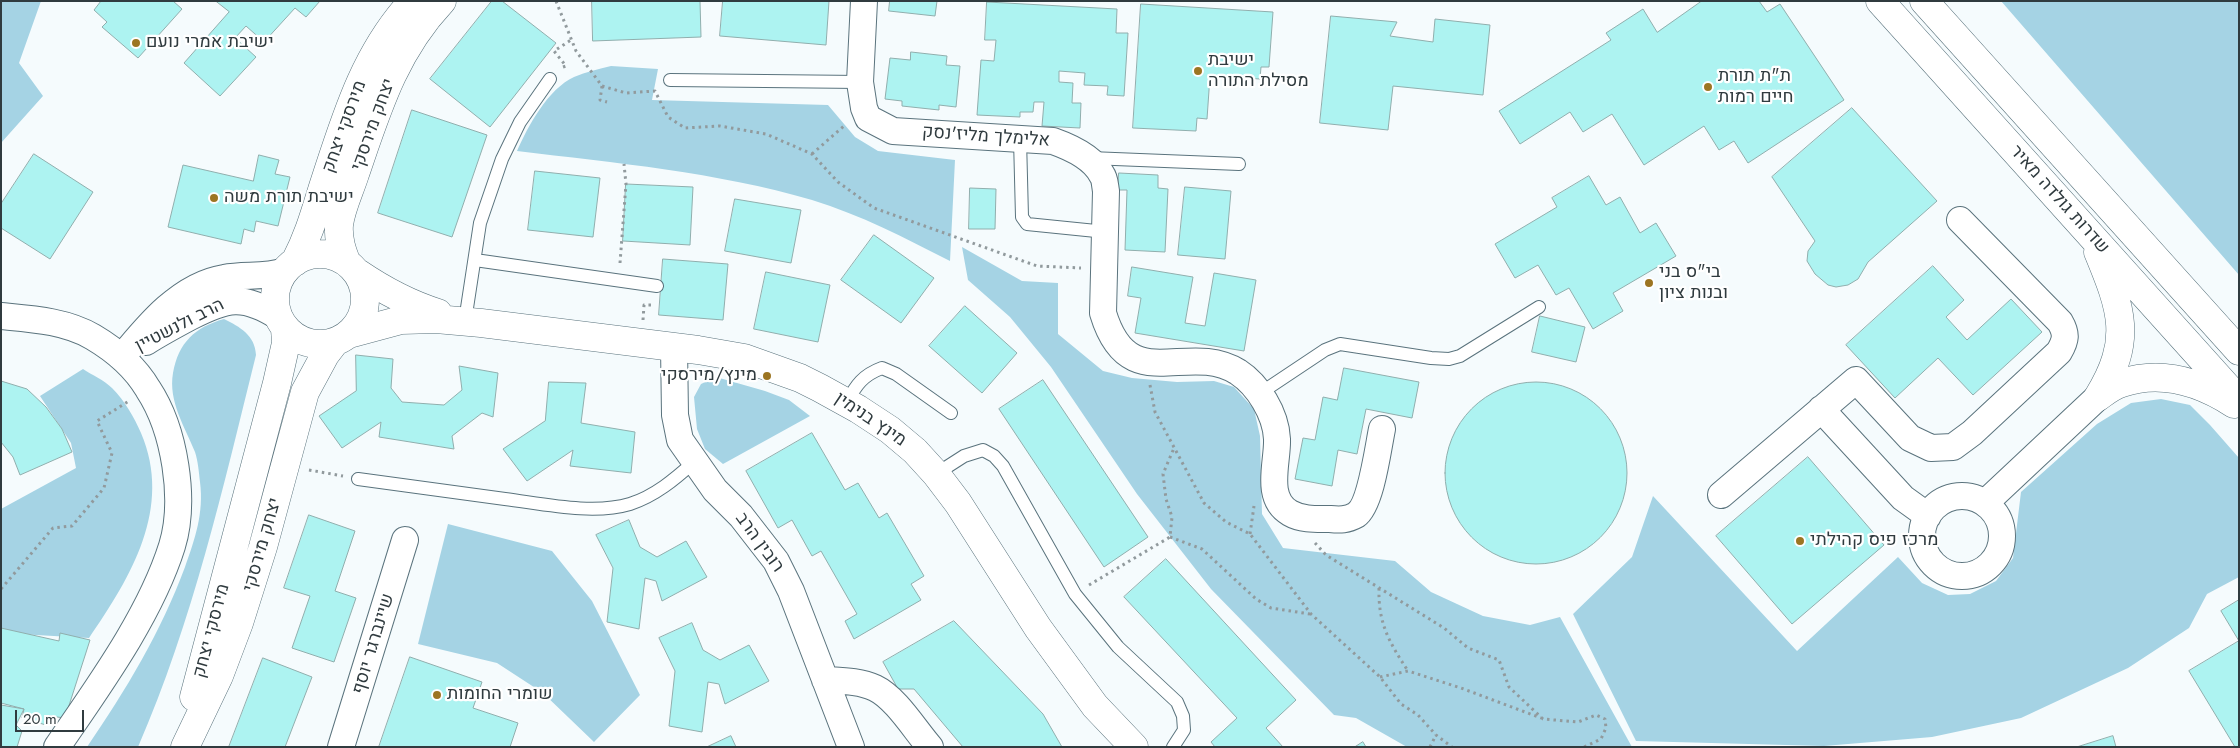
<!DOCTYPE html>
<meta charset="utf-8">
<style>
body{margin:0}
#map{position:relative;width:2240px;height:748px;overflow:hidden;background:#f5fbfd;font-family:Jost,sans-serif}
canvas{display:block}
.frame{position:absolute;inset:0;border:2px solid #303b3f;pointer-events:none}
.scale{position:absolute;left:15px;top:710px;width:69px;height:22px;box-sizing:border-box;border:2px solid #303b3f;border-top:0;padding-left:6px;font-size:15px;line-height:18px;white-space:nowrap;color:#303b3f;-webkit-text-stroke:4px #fff;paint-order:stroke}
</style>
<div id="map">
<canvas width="2240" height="748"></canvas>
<div class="frame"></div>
<div class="scale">20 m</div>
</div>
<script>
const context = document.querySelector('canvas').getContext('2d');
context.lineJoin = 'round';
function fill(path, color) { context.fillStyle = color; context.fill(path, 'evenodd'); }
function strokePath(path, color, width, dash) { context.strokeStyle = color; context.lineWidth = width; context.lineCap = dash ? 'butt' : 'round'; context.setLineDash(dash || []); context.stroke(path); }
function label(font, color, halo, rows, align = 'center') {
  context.font = font + ' Jost,Heebo,sans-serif'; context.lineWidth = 4.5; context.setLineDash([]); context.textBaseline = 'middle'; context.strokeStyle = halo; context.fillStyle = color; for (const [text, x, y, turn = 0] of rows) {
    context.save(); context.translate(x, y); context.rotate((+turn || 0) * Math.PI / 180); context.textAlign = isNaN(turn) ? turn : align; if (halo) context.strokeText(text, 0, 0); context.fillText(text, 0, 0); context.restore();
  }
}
fill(new Path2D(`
 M 1,1 L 41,1 L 19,63 L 43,96 L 1,143 Z
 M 2001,1 L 2239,1 L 2239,275 Z
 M 611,66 L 658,69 L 652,100 L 828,105 L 855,137 L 878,151 L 955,160 L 950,261 C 905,238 861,215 812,200 C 716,172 616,163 517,151 C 528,126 548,89 574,77 C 586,72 599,69 611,66 Z
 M 962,247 L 1022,281 L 1058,283 L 1058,334 L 1103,371 L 1132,378 L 1177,382 L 1214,381 L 1234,387 L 1254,409 L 1260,436 L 1262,514 L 1283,548 L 1395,561 L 1431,592 L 1483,616 L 1530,625 L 1560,617 L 1632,747 L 1407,747 L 1356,718 L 1334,715 L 1211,589 L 1137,494 L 1051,367 L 1010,317 L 968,280 Z
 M 224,319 C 240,327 255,335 256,355 C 223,488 193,621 138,747 L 87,747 C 126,690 161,632 185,567 C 195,539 204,513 200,482 C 199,473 198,461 195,452 C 185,427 168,401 173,373 C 178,343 195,327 224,319 Z
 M 83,369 C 92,375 104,380 112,388 C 125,401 134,417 141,433 C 173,508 131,577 89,638 L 1,633 L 1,509 L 76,468 L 71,443 L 40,396 Z
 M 716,377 L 765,391 L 789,400 L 810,416 L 723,464 L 705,449 L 697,429 L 694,397 L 701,384 Z
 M 2161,399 L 2190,405 L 2210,425 L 2239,458 L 2239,577 L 2207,594 L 2189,628 L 2128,668 L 2021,718 L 1932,737 L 1824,746 L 1636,741 L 1573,614 L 1632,557 L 1653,496 L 1797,651 L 1898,557 L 1922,583 L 1948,595 L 1970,594 L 1996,581 L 2013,558 L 2021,492 L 2097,424 L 2131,403 Z
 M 448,524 L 552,551 L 592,601 L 640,695 L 594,742 L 543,693 L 497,663 L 418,644 Z`), '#a5d3e4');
const building = new Path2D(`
 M 173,1 L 182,9 L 138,58 L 102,27 L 107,22 L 94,10 L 101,1 Z
 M 216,1 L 320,1 L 306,17 L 295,8 L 264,42 L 246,26 L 235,38 L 256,57 L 220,96 L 184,63 L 229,12 Z
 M 492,1 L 502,1 L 556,43 L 490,127 L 430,79 Z
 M 592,1 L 700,1 L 701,37 L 593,41 Z
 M 723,1 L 829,1 L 826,45 L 720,36 Z
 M 890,1 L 937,1 L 935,16 L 889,11 Z
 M 1702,1 L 1759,1 L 1767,12 L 1780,4 L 1844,100 L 1748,163 L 1734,141 L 1719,150 L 1704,126 L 1644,165 L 1612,114 L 1583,132 L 1570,112 L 1520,144 L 1499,111 L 1611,40 L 1606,33 L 1643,9 L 1657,32 Z
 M 987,2 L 1117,9 L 1116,33 L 1128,33 L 1124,96 L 1107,95 L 1108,86 L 1084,85 L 1085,73 L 1059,71 L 1059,82 L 1073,83 L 1072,103 L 1081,103 L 1080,128 L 1042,126 L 1044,102 L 1034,102 L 1033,112 L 1020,112 L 1020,117 L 977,115 L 981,60 L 994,61 L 996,40 L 985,40 Z
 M 1141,4 L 1273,12 L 1269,67 L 1261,67 L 1260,79 L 1210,76 L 1207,119 L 1197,118 L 1196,131 L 1133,128 Z
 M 1331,16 L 1397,22 L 1390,36 L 1433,42 L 1435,19 L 1490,25 L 1483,95 L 1393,86 L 1388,130 L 1320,123 Z
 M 911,52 L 947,56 L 946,65 L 960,66 L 956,107 L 939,105 L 939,110 L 902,106 L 902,101 L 885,99 L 890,58 L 910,60 Z
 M 1852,108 L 1937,201 L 1868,262 L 1858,279 L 1848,285 L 1836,287 L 1828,285 L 1815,274 L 1807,261 L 1808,251 L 1815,241 L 1772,177 Z
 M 412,110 L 487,135 L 452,237 L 378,213 Z
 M 34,154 L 93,192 L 50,259 L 1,228 L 1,204 Z
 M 259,155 L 279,160 L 275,174 L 290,177 L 278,226 L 256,221 L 254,232 L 244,229 L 241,244 L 168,227 L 183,165 L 253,181 Z
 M 535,171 L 600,178 L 593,237 L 528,230 Z
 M 1119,173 L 1158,175 L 1158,188 L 1168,189 L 1165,252 L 1125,250 L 1127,190 L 1118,190 Z
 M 1589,176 L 1606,205 L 1620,197 L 1640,233 L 1656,223 L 1676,256 L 1613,293 L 1623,311 L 1593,329 L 1569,288 L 1556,295 L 1538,265 L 1515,278 L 1495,244 L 1557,207 L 1552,198 Z
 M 626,184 L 693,187 L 690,245 L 623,241 Z
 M 1185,187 L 1231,191 L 1225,259 L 1178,255 Z
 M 970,188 L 996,189 L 995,229 L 969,229 Z
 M 735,199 L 801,210 L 791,263 L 725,251 Z
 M 874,235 L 934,278 L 901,323 L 841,280 Z
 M 663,259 L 728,264 L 723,320 L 659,315 Z
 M 1933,266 L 1964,300 L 1946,317 L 1967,340 L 2011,299 L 2042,332 L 1973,395 L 1938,358 L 1895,398 L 1846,345 Z
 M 1132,267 L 1193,277 L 1185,323 L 1205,326 L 1214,273 L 1256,280 L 1244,351 L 1135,333 L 1141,298 L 1128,296 Z
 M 766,272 L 830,285 L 818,342 L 754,329 Z
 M 965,306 L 1017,353 L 982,393 L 929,346 Z
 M 1540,316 L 1585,327 L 1576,362 L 1532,352 Z
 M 356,355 L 393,359 L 391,388 L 402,402 L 444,405 L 462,390 L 459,366 L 498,373 L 493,417 L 482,413 L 452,436 L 454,449 L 379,437 L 381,422 L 342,448 L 319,416 L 356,391 Z
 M 1344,368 L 1419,382 L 1412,418 L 1366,409 L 1357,454 L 1338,450 L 1332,486 L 1295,479 L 1303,438 L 1315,440 L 1323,397 L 1337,400 Z
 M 1043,380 L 1148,537 L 1104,567 L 999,409 Z
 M 1,381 L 27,389 L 46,407 L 62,429 L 72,452 L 20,475 L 13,457 L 1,442 Z
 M1445 473a91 91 0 1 1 182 0a91 91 0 1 1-182 0Z
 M 549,382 L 586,383 L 581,423 L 635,432 L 631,473 L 570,466 L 573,450 L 527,481 L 503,449 L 545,421 Z
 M 812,433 L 845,490 L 858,483 L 879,518 L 887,513 L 924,576 L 911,584 L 921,600 L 854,639 L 845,621 L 857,614 L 821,551 L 812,556 L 792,520 L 778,528 L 746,471 Z
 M 1808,457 L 1884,545 L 1792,624 L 1716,536 Z
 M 309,515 L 355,531 L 335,591 L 356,598 L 334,662 L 292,648 L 310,596 L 284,588 Z
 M 629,520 L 640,547 L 657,557 L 686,541 L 707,577 L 662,601 L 656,581 L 645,578 L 639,629 L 607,622 L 613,568 L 596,535 Z
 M 1166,559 L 1296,700 L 1266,728 L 1283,747 L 1215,747 L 1211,742 L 1237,718 L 1124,597 Z
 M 2239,600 L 2239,641 L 2221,611 Z
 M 954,621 L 1043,714 L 1062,747 L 963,747 L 914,689 L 898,689 L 883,662 Z
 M 692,623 L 703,650 L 720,660 L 749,645 L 769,681 L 725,704 L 719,684 L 708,682 L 702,732 L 669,726 L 675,671 L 659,638 Z
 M 1,628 L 59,641 L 60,633 L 90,640 L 65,718 L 49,716 L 46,725 L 22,718 L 24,709 L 1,703 Z
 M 2239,641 L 2239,747 L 2235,747 L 2189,671 Z
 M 410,657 L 482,682 L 473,708 L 518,723 L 510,747 L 379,747 Z
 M 263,658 L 312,677 L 285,747 L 229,747 Z
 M 1,705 L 24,709 L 16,725 L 22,731 L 17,747 L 1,747 Z
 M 731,736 L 736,747 L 707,747 Z
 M 2113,736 L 2116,747 L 2077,747 Z
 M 1363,742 L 1366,747 L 1355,747 Z`);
fill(building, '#adf3f1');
strokePath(building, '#90aead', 1);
const service = new Path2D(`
 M 670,80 L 860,82
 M 1020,139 L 1022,217 L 1027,224 L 1106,232
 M 1090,158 L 1239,164
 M 475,260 L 657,286
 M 465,321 L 480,223 L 502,159 L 520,122 L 550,79
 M 1259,394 L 1325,350 L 1340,344 L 1431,358 L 1449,359 L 1460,356 L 1539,307
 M 847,402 C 856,385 863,375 882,368 L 896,374 L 951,413
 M 936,474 L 964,456 L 983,450 L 994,456 L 1003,466 L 1075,594 L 1118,647 L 1177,702 L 1183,716 L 1184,730 L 1173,747
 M 358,479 C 407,486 456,492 505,499 C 544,504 593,515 630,504 C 655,496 675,479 694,462`);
const minor = new Path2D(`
 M 864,1 L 860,82 L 864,108 L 868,118 L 893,131 L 1053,141 C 1070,147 1093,157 1102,175 C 1105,179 1105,186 1106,191 L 1103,313 C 1129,399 1186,340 1238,372 C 1258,385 1276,414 1277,439 C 1278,462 1264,498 1290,513 C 1302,520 1317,519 1330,519 C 1340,520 1347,520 1356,515 C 1371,505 1378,448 1382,429
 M 1,316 C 32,319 66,321 93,337 C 115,350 135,367 148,389 C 175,430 186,500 172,546 C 150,616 98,687 57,747
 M 146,342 C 160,333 175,325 190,317 C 227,298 243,294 279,317
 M 674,347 L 675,415 L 680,440 L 715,490 L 741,516 L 776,561 L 791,591 L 851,747
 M 122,357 C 148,325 181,285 224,278 C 245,274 265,278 285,271
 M 1821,409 L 1903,498 L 1928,516
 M 1721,495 L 1856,380 L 1910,438 L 1931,448 L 1953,447 L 1972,433 L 2059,352 C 2066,340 2067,334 2060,322 L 1960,220
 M1922 536a40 40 0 1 1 80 0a40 40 0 1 1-80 0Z
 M 1985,503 L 2098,397
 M 825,680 C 842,681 860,681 875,688 C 896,698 915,730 930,747
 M 341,747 L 405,540`);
const tertiary = new Path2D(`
 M275 299a45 45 0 1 1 90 0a45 45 0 1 1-90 0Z
 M 346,261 C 341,249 338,238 339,225 C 341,208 350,190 355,174 C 377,110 394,52 442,1
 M 295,262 C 308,237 314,216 322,190 C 344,123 363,54 413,1
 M 358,273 C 383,290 409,304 438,313
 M 349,334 L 401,320 L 436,319 L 481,323 L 698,350 L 744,358 L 800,378 L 820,388 L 858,409 L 890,430 L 915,451 L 936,474 L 958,503 L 1038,628 L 1095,706 L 1134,747
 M 194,697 L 277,383 L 286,343 L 285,328
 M 185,747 L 219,676 L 239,623 L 263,547 L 305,392 L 325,355 L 335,342`);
const primary = new Path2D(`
 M 1880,1 L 2239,400
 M 1924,1 L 2239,351
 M 2098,252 C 2122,310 2133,340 2098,397
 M 2098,397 C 2105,392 2113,385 2122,383 C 2161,370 2200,382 2234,404`);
strokePath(service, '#5a737d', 14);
strokePath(minor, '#5a737d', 28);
strokePath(tertiary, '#5a737d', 29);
strokePath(primary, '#5a737d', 29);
strokePath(new Path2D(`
 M 556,1 L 576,51 L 602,86 L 626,93 L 655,91 L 668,117 L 685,128 L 720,126 L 766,134 L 812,154 L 838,182 L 874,208 L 1037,266 L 1081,268
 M 563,67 L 566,66 L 554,51 L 571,40
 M 602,86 L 600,100 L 607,102
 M 812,154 L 845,125
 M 620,263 L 626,184 L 624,164
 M 643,320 L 644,305 L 653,305
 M 1150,385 L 1155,412 L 1204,503 L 1226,522 L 1250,534 L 1311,614 L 1380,677 L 1401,704 L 1418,715 L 1436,735 L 1452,747
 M 309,470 L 343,476
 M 1250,534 L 1254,506
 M 1170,537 L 1202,549 L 1256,599 L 1271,608 L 1310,614
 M 1315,543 L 1326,555 L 1444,628 L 1468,648 L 1499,660 L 1509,687 L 1543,719 L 1578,722 L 1596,715 L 1605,719 L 1606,728 L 1601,739 L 1584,747
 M 1089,585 L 1170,537 L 1172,517 L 1166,499 L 1163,474 L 1174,448
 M 1379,588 C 1378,623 1389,642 1408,671
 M 1,589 L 53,528 L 72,526 L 104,488 L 112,453 L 97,421 L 129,401
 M 1380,677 L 1408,671 L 1461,688 L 1541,718
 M 1430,747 L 1436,735`), '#919a9d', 3, [2.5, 4]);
strokePath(service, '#fff', 12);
strokePath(minor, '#fff', 26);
strokePath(tertiary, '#fff', 28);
strokePath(primary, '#fff', 28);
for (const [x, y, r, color] of [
 [136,43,5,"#9c7522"],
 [1198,71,5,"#9c7522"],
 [1708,87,5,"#9c7522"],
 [214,198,5,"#9c7522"],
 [1649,283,5,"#9c7522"],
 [767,376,5,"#9c7522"],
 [1800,541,5,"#9c7522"],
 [437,695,5,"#9c7522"]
]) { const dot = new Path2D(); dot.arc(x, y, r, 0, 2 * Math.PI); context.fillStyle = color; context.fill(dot); strokePath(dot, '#fff', 2); }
label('18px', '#303b3f', '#fff', [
 ["ישיבת אמרי נועם",146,43],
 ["ישיבת",1208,61],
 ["מסילת התורה",1208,82],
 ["ת\"ת תורת",1718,77],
 ["חיים רמות",1718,98],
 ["ישיבת תורת משה",224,198],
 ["בי\"ס בני",1659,273],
 ["ובנות ציון",1659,294],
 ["מינץ/מירסקי",757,376,"right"],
 ["מרכז פיס קהילתי",1810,541],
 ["שומרי החומות",447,695]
], 'left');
label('18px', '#303b3f', '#fff', [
 ["יצחק מירסקי",374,125,-70],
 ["מירסקי יצחק",345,127,-70],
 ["אלימלך מליז'נסק",986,137,4],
 ["שדרות גולדה מאיר",2059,200,48],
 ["הרב ולנשטיין",180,326,-27],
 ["מינץ בנימין",870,420,34],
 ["רובין הרב",759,543,54],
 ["יצחק מירסקי",263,545,-74],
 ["מירסקי יצחק",212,631,-75],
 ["שיינברגר יוסף",374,644,-73]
]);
</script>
